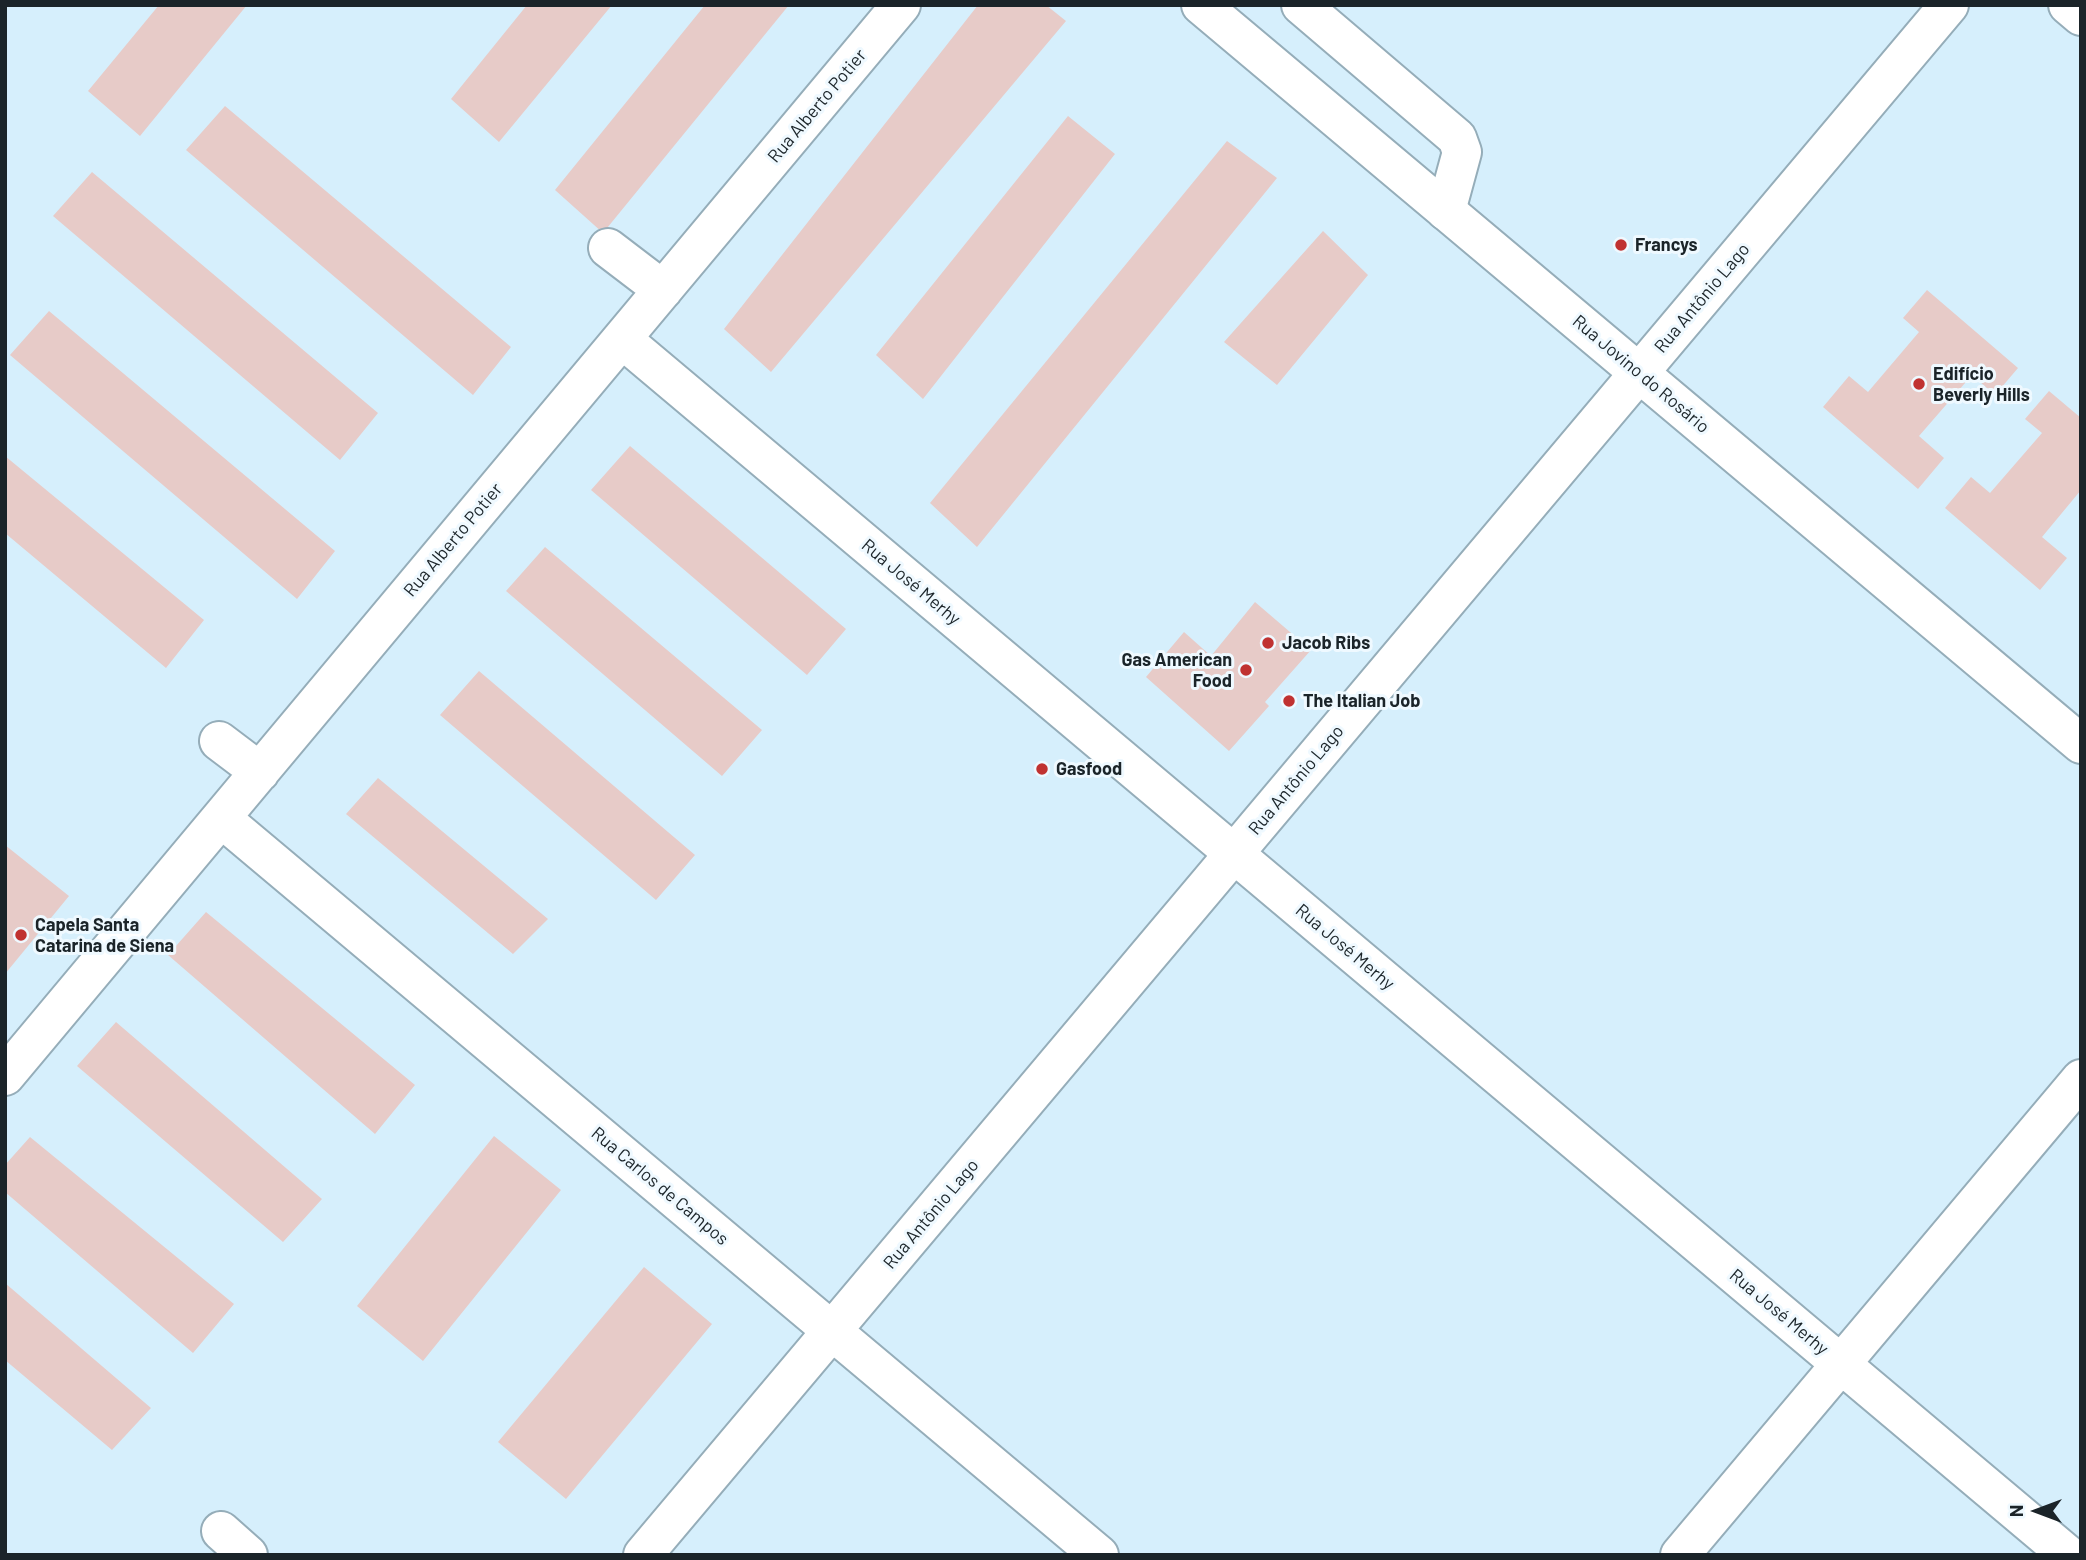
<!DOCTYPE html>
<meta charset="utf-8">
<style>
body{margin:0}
#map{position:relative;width:2086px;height:1560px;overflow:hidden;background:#d6effc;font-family:Barlow,sans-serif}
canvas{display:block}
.frame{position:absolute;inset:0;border:7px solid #1b2429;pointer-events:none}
.north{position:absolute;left:2002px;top:1476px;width:70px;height:70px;-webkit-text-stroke:5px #eff9ff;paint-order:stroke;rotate:270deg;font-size:19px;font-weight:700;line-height:28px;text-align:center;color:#1b2429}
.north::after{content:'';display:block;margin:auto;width:24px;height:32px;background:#1b2429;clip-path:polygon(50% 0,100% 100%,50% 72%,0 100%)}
</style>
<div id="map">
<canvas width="2086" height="1560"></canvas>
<div class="frame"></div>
<div class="north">N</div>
</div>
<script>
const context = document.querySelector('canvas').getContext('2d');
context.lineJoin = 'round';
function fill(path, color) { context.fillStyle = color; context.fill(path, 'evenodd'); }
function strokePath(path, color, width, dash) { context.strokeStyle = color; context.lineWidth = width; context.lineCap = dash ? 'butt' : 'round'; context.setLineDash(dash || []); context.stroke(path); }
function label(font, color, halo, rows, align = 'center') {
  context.font = font + ' Barlow,sans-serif'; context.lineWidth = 6; context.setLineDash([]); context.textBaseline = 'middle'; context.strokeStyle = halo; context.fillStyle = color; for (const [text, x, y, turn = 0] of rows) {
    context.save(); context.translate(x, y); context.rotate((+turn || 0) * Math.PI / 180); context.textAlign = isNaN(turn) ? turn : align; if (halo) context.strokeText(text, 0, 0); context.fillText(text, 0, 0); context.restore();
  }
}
fill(new Path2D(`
 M 159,5 L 247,5 L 140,136 L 88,91 Z
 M 527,5 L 612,5 L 499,142 L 451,99 Z
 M 705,5 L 789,5 L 603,233 L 555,190 Z
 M 978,5 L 1046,5 L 1066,21 L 771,372 L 724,329 Z
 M 225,106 L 511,347 L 473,395 L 186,150 Z
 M 1068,116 L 1115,154 L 923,399 L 876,355 Z
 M 1227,141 L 1277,178 L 977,547 L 930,503 Z
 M 92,172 L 378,413 L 340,460 L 53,216 Z
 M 1323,231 L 1368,275 L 1277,385 L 1224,342 Z
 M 1927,290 L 2018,368 L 1995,395 L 1972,375 L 1919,436 L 1944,458 L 1918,489 L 1823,407 L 1849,376 L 1868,392 L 1919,332 L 1903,318 Z
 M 49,311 L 335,551 L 297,599 L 10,355 Z
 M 2049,391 L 2081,418 L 2081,490 L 2042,537 L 2067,558 L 2040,590 L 1945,508 L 1971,477 L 1990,493 L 2042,433 L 2025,419 Z
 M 630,446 L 846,629 L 807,675 L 591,490 Z
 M 5,456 L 204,620 L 166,668 L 5,533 Z
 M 545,547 L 762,730 L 722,776 L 506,591 Z
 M 1255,602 L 1311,650 L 1265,702 L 1269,706 L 1229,751 L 1146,677 L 1184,632 L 1211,656 Z
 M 479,671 L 695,855 L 656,900 L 440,715 Z
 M 378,778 L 548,919 L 513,954 L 346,814 Z
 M 5,845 L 69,896 L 5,974 Z
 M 206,912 L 415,1085 L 375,1134 L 168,955 Z
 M 116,1022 L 322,1199 L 283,1242 L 77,1066 Z
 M 494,1136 L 561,1190 L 423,1361 L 357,1306 Z
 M 30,1137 L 234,1304 L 193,1353 L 5,1192 L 5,1165 Z
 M 644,1267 L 712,1324 L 566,1499 L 498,1442 Z
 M 5,1283 L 151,1408 L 112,1450 L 5,1360 Z`), '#e7cbc8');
const minor = new Path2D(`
 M 1301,5 L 1457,138 L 1462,152 L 1446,211
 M 2068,5 L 2081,16
 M 608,248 L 663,290
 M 622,339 L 2068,1555
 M 219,741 L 260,772
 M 221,818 L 1099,1555
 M 5,1076 L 901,5
 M 221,1531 L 248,1555
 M 643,1555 L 1949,5
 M 1680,1555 L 2081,1079`);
const major = new Path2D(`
 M 1201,5 L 2081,744`);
strokePath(minor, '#95adb9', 42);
strokePath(major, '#95adb9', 42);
strokePath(minor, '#fff', 38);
strokePath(major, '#fff', 38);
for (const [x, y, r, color] of [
 [1621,245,7,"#c03231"],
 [1919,384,7,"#c03231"],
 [1268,643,7,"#c03231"],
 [1246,670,7,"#c03231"],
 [1289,701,7,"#c03231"],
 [1042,769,7,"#c03231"],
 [21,935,7,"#c03231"]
]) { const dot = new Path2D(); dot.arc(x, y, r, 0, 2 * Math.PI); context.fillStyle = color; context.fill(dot); strokePath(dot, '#eff9ff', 2.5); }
label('18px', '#1b2429', '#eff9ff', [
 ["Rua Alberto Potier",817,106,-50],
 ["Rua Antônio Lago",1702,298,-50],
 ["Rua Jovino do Rosário",1641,374,40],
 ["Rua Alberto Potier",453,540,-50],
 ["Rua José Merhy",911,582,40],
 ["Rua Antônio Lago",1296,780,-50],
 ["Rua José Merhy",1345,947,40],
 ["Rua Carlos de Campos",660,1186,40],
 ["Rua Antônio Lago",931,1214,-50],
 ["Rua José Merhy",1779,1312,40]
]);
label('bold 18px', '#1b2429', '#eff9ff', [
 ["Francys",1635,245],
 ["Edifício",1933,374],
 ["Beverly Hills",1933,395],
 ["Jacob Ribs",1282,643],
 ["Gas American",1232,660,"right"],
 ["Food",1232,681,"right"],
 ["The Italian Job",1303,701],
 ["Gasfood",1056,769],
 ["Capela Santa",35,925],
 ["Catarina de Siena",35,946]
], 'left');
</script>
